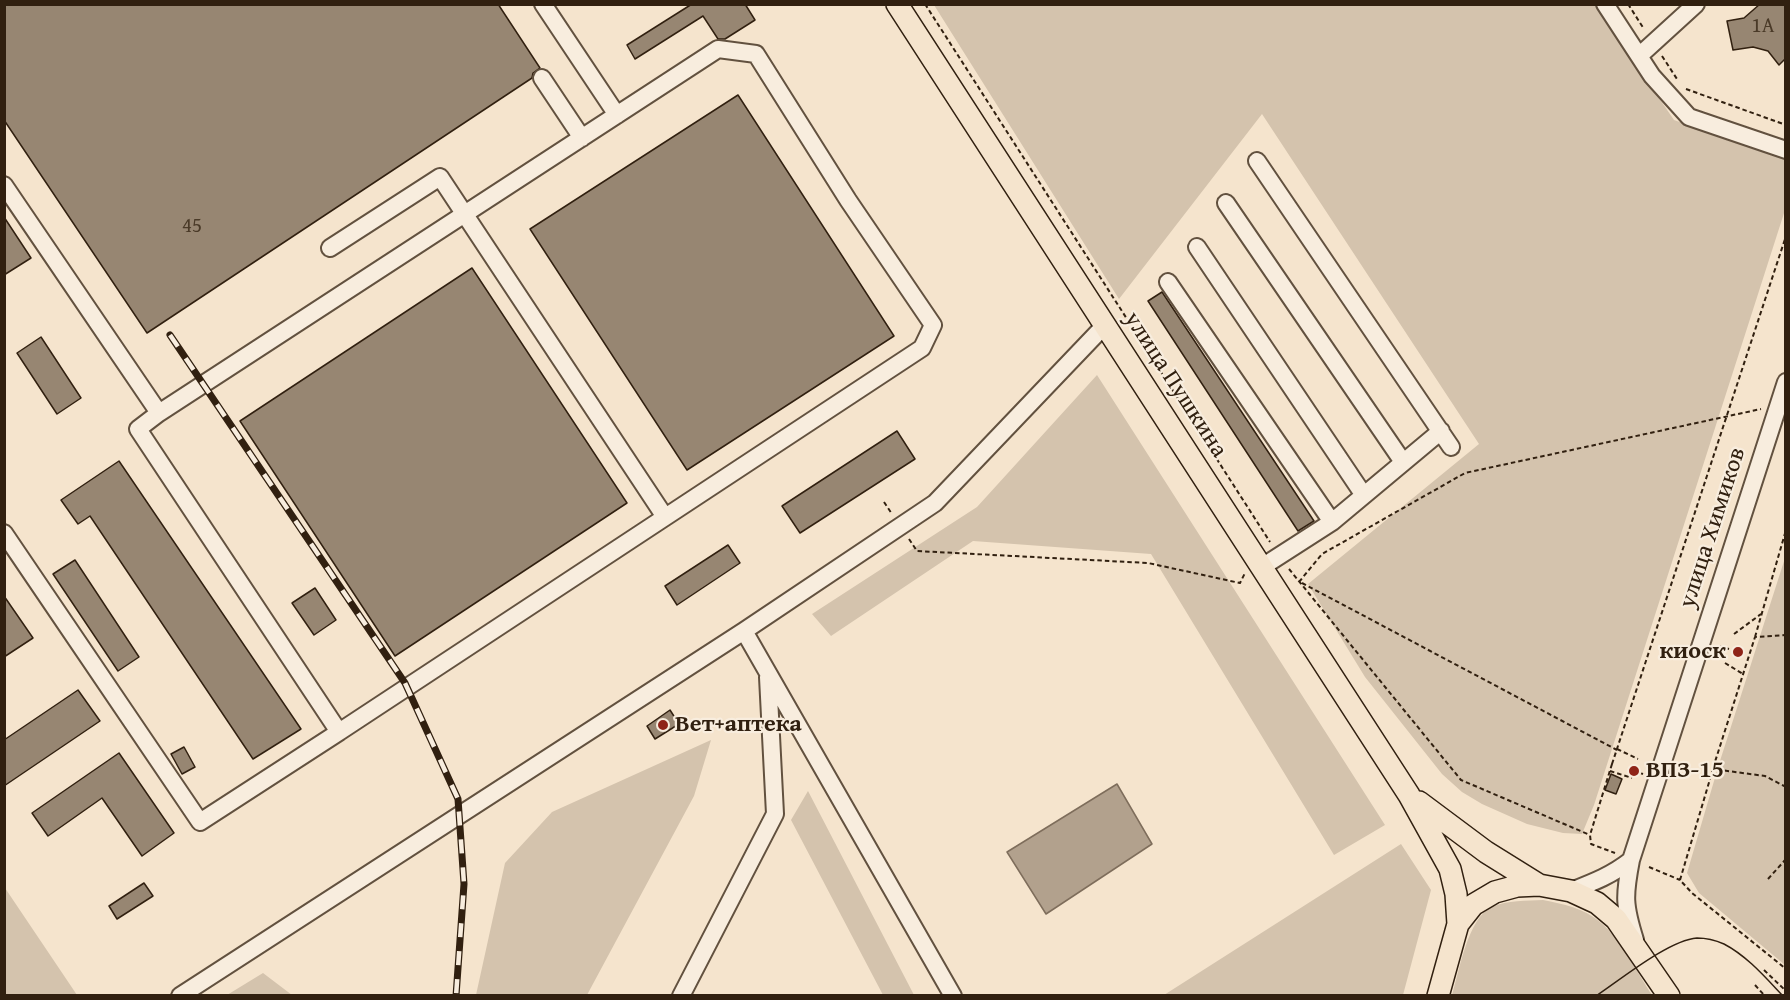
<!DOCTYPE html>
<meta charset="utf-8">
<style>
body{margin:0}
#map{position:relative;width:1790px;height:1000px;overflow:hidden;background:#f5e4cd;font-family:"Gentium Book Plus",serif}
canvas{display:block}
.frame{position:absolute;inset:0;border:6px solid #312010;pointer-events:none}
</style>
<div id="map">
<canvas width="1790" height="1000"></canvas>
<div class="frame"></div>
</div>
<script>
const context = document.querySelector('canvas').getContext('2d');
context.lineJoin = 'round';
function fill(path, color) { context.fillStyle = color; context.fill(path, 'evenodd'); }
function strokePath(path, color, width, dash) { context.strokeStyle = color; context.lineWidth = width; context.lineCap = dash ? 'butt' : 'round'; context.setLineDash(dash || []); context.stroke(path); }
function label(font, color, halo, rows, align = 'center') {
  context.font = font + ' "Gentium Book Plus",serif'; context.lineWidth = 4.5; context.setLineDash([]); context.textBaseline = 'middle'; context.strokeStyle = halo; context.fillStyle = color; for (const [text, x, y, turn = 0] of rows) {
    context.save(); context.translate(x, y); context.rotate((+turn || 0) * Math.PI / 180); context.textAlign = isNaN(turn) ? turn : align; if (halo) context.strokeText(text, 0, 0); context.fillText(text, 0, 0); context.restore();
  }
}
fill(new Path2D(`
 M 934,5 L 1595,5 L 1674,120 L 1785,159 L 1785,210 L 1594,805 L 1582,834 L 1563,833 L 1527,824 L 1482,804 L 1462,792 L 1442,774 L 1365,677 L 1308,584 L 1479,444 L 1262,114 L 1119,299 Z
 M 1097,375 L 1385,825 L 1334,855 L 1151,554 L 973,541 L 831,636 L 812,614 L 977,507 Z
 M 1785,558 L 1785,965 L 1699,893 L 1687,873 L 1719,764 Z
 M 711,740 L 694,796 L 587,995 L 476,995 L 505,863 L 552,812 Z
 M 808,791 L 914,995 L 883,995 L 791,820 Z
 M 1401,844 L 1431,890 L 1403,995 L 1164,995 Z
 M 4,888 L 5,888 L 77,995 L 5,995 Z
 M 1543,900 C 1563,904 1584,908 1600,922 C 1620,938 1638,974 1652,995 L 1452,995 C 1459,972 1468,917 1492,907 C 1507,900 1527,901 1543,900 Z
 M 263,973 L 292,995 L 227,995 Z`), '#d4c3ad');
const water = new Path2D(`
 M 1117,784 L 1152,844 L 1046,914 L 1007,852 Z`);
fill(water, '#b2a18d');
strokePath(water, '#7e6d5b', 1.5);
const building = new Path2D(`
 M 4,4 L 498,4 L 540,68 L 533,73 L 532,78 L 147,333 L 4,120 Z
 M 692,4 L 745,4 L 755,20 L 725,39 L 718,39 L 703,16 L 635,59 L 627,45 Z
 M 1760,4 L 1785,4 L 1785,59 L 1779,65 L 1768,51 L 1753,47 L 1733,50 L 1727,21 L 1744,18 Z
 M 738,95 L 894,336 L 687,470 L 530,229 Z
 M 4,217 L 31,258 L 4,275 Z
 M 472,268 L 627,503 L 395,656 L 240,421 Z
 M 1162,292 L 1314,521 L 1298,531 L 1148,301 Z
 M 41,337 L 81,398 L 57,414 L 17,353 Z
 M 897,431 L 915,459 L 800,533 L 782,506 Z
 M 119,461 L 301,729 L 253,759 L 90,516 L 78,524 L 61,500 Z
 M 728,545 L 740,563 L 677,605 L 665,586 Z
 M 75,560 L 139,657 L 118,671 L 53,574 Z
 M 315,588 L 336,620 L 314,635 L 292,603 Z
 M 4,596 L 33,638 L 4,657 Z
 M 78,690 L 100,721 L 4,786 L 4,740 Z
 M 670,710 L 679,724 L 655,739 L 647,726 Z
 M 184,747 L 195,767 L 182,774 L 171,754 Z
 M 119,753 L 174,833 L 142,856 L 102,798 L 48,836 L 32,813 Z
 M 1611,774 L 1622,779 L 1616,794 L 1605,790 Z
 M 144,883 L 153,896 L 117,919 L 109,906 Z`);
fill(building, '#978672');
strokePath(building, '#312010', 1.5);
const minor = new Path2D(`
 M 543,4 L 617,115
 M 1605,4 L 1652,76 L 1689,117 L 1786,150
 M 718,49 L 756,54 L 848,200 L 933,325 L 922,348 L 339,732 L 138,429 L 159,413 Z
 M 1639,56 L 1696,4
 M 542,78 L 582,138
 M 1257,161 L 1451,447
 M 4,185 L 159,413
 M 1226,203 L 1403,462
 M 1197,247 L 1363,494
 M 330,248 L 440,177 L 665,517
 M 1168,282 L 1332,522
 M 4,533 L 200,822 L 339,732
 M 1262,567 L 1332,522 L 1441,431
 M 744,631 L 953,996
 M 1571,891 C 1594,882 1612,875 1631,860
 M 1635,940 C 1624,905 1624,896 1631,860 L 1786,382
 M 180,996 L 744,631 L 935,503 L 1105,325
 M 681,996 L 775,814 L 768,677`);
const major = new Path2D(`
 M 897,4 L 1409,795 L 1450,869 L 1456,894 L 1458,924
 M 1419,802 L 1486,852 L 1539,885
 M 1438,996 L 1458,924 L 1473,905 L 1495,892 L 1517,886 L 1539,885 L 1571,891 L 1597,903 L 1616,919 L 1669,996`);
strokePath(minor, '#62513f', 20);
strokePath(major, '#312010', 24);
strokePath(new Path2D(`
 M 925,4 L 1270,542
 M 1628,4 L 1644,29
 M 1662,56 L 1677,79
 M 1686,89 L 1786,125
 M 884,502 L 892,514
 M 909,539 L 917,551 L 1148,563 L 1240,583 L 1245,573
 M 1289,569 L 1461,780 L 1590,835
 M 1299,582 L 1322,554 L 1465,473 L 1761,409
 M 1302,583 L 1617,750
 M 1734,634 L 1761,614
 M 1755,637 L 1786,530
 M 1718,646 L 1729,649
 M 1725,663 L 1743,674
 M 1617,749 L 1638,759
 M 1612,764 L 1786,236
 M 1612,764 L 1590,835 L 1591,844 L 1615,853
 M 1713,768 L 1755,637 L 1786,635
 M 1610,771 L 1632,778
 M 1634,771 L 1643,774
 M 1786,787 L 1765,776 L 1713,769 L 1680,880 L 1692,893 L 1786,969
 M 1649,867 L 1680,880
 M 1768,879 L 1786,859
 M 1764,970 L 1786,991
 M 1755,985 L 1765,996`), '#312010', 2, [4.5, 3]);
strokePath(minor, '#f8edde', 16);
strokePath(major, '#f5e4cd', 21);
strokePath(new Path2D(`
 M 1596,996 C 1620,980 1669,940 1697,938 C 1706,938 1715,940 1724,944 C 1747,956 1765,977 1783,996`), '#312010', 1.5);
const rail = new Path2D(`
 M 170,335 L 405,683 L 458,799 L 464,884 L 456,996`);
strokePath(rail, '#312010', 7);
strokePath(rail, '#f8edde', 4.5, [14]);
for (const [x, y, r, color] of [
 [1738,652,6,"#8f2418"],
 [663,725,6,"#8f2418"],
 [1634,771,6,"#8f2418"]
]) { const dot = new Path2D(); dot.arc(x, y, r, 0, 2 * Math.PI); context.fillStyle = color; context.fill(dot); strokePath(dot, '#f8edde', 2); }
label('21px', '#4a3a28', null, [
 ["1А",1763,27],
 ["45",192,227]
]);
label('24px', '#312010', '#f8edde', [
 ["улица Пушкина",1175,385,57],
 ["улица Химиков",1713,528,-72]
]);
label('bold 24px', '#312010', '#f8edde', [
 ["киоск",1726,652,"right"],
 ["Вет+аптека",675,725],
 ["ВПЗ-15",1646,771]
], 'left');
</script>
